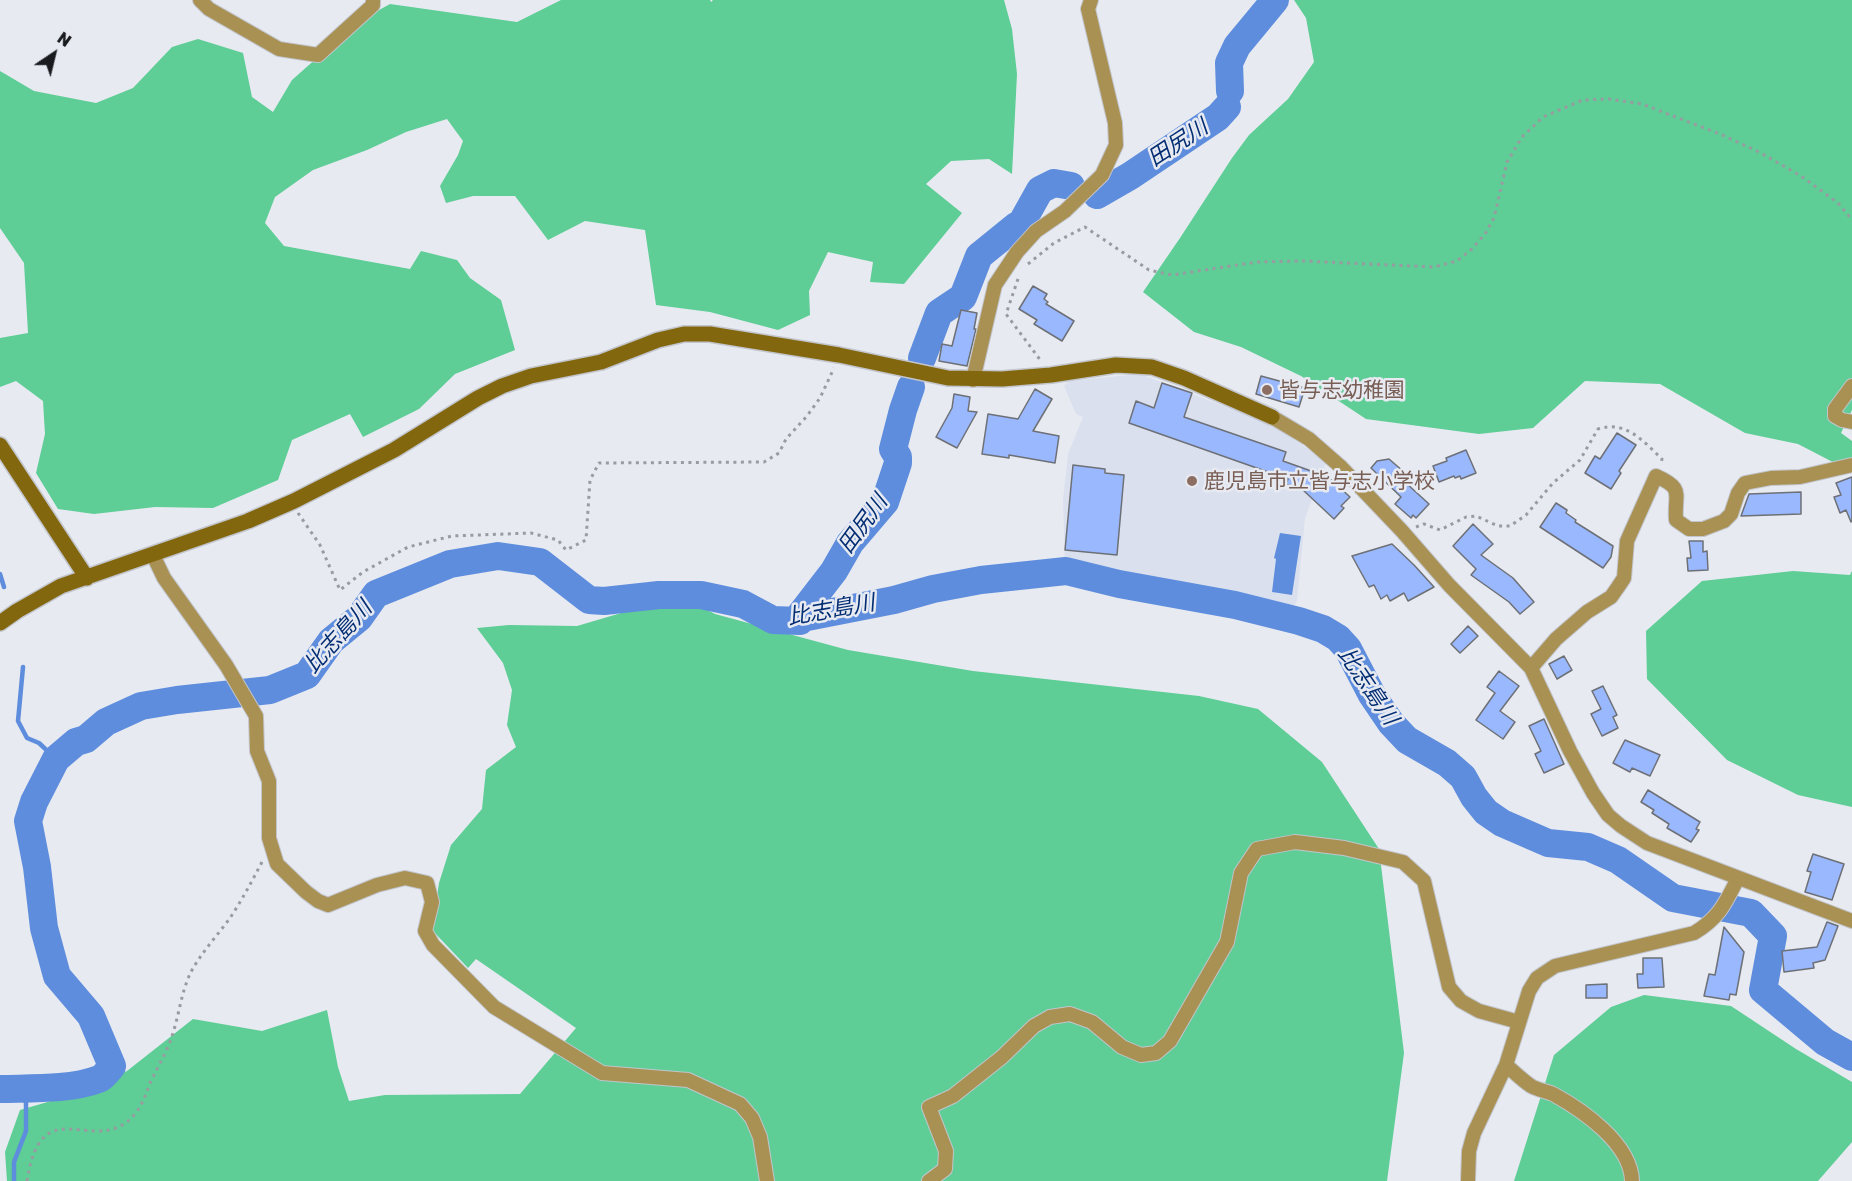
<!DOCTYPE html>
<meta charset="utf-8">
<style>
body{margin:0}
#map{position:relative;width:1852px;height:1181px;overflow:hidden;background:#e7eaf1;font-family:"Golos Text",sans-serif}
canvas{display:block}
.north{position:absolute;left:24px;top:24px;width:60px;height:60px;-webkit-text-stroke:4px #e7eaf1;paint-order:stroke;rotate:35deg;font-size:16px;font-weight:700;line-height:24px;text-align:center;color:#1a1b1e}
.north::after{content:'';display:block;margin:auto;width:21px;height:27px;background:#1a1b1e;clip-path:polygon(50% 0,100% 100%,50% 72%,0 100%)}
</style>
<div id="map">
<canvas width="1852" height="1181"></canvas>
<div class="north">N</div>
</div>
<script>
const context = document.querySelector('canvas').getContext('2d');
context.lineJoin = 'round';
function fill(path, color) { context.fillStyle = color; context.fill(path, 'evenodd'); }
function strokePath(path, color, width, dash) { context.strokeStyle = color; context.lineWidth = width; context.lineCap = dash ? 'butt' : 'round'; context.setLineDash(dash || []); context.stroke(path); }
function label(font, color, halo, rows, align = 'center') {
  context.font = font + ' "Golos Text","Noto Sans JP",sans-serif'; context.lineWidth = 5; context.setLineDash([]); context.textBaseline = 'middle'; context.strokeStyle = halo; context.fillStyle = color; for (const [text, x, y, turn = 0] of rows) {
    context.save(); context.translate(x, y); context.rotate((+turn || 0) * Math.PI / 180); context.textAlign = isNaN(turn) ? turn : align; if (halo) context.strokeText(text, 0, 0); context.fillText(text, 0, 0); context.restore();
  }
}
fill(new Path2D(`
 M 1140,374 L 1273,425 L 1326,462 L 1305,518 L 1297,601 L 1287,617 L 1065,568 L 1063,500 L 1068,454 L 1083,417 L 1076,414 L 1064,386 L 1069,381 Z`), '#dae0ee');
fill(new Path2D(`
 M 561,0 L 710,0 L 711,2 L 713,0 L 1004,0 L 1012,29 L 1017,74 L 1012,174 L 989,159 L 951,161 L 926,184 L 962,213 L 904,284 L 870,282 L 873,262 L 828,252 L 809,291 L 810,315 L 778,330 L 710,312 L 656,305 L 645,230 L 585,221 L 548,240 L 515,196 L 473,196 L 446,203 L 440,186 L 458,155 L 463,141 L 447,119 L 406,132 L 367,150 L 313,170 L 275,197 L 265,223 L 284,246 L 410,269 L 421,251 L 457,260 L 470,278 L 501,300 L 515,350 L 455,374 L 419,409 L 363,437 L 350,414 L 292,440 L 278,480 L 213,508 L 155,507 L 94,514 L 58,509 L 36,473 L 45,434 L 43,401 L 16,381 L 0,387 L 0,338 L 28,333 L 24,263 L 0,228 L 0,71 L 34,91 L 96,103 L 133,88 L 172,47 L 198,39 L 243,53 L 252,97 L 273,112 L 292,80 L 327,49 L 370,15 L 390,4 L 517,22 Z
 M 1294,0 L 1852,0 L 1852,410 L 1841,433 L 1852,441 L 1852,472 L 1798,444 L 1745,433 L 1660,384 L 1585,381 L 1533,428 L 1479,434 L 1366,419 L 1301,376 L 1241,347 L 1194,332 L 1143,292 L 1180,238 L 1232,158 L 1249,135 L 1288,99 L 1314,62 L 1306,18 Z
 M 1793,571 L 1850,575 L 1852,571 L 1852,807 L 1798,795 L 1727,760 L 1647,679 L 1646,631 L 1702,581 Z
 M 669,606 L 702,607 L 715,614 L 848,650 L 973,671 L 1199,696 L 1258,709 L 1322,762 L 1379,849 L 1404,1053 L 1387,1181 L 7,1181 L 5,1152 L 20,1110 L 58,1099 L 127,1071 L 193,1019 L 262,1031 L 327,1010 L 338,1067 L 349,1101 L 385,1095 L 520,1094 L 576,1028 L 476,959 L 468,968 L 432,930 L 439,883 L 451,845 L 482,809 L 486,770 L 516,747 L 507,725 L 512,690 L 503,663 L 477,628 L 509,625 L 577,626 L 628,611 Z
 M 1644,995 L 1731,1006 L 1796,1049 L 1852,1082 L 1852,1142 L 1818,1181 L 1514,1181 L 1554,1055 L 1611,1007 Z`), '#5ecd96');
fill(new Path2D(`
 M 1280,533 L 1301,536 L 1292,595 L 1272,592 L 1276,559 L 1274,558 Z`), '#5f8ddd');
strokePath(new Path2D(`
 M 0,574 L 4,587
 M 23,667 L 18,721 L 27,738 L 39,743 L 56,759
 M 12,1089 L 26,1102 L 26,1131 L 14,1162 L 14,1181`), '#5f8ddd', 4.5);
strokePath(new Path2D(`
 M 1230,91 L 1229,63 L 1237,46 L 1275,0
 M 1097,195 L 1130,176 L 1218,117 L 1227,107
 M 922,358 L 939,313 L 963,297 L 979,256 L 1016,226 L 1021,224 L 1040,190 L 1054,183 L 1071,186
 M 797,619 L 894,600 L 933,589 L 981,580 L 1066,571 L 1119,584 L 1235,605 L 1299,621 L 1323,629 L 1338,638 L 1348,649 L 1372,695 L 1391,723 L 1407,740 L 1447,763 L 1463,777 L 1474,797 L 1486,812 L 1502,823 L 1548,843 L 1588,847 L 1618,860 L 1673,898 L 1751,913 L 1773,936 L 1763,990 L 1825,1042 L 1852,1057
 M 0,1089 C 30,1088 70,1090 99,1079 C 104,1077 108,1071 112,1066 L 91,1016 L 57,976 L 44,928 L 37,867 L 28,821 L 34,802 L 56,759 L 76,742 L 86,739 L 106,722 L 141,706 L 177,700 L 270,690 L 307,675 L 331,641 L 359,618 L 376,594 L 450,564 L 498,556 L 540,562 L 589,600 L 604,601 L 659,595 L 701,595 L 743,604 L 773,620 L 800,621 L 797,619 L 834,571 L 850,543 L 885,502 L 898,463 L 898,457 L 893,449 L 903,410 L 911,387`), '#5f8ddd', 28);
const building = new Path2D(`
 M 1033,286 L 1047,294 L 1044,299 L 1048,302 L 1046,304 L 1074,321 L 1062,341 L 1034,324 L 1037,320 L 1019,309 Z
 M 961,310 L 977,313 L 974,329 L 976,329 L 967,366 L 939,361 L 942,344 L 952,346 Z
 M 1261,376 L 1305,388 L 1299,407 L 1256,394 Z
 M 1162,383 L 1192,393 L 1184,417 L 1286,452 L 1283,461 L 1328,477 L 1350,497 L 1341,506 L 1344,508 L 1334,519 L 1303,490 L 1286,484 L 1288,479 L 1129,423 L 1136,401 L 1154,408 Z
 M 1035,389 L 1052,399 L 1033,431 L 1059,436 L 1055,463 L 1009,455 L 1009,458 L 982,454 L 988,414 L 1018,419 Z
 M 954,394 L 970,397 L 968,411 L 977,412 L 957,448 L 936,437 L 952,408 Z
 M 1617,433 L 1636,445 L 1619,471 L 1621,473 L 1611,489 L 1585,473 L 1595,456 L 1600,459 Z
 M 1466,450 L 1476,473 L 1461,479 L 1460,476 L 1455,478 L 1454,476 L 1439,482 L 1433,466 L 1447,461 L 1446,458 Z
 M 1389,459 L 1411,478 L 1406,483 L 1429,504 L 1416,518 L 1413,515 L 1411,518 L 1395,504 L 1401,497 L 1371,468 L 1377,461 Z
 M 1073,465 L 1105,469 L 1105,473 L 1124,475 L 1117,555 L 1065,550 Z
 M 1852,477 L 1852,521 L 1851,522 L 1846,510 L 1840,513 L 1834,497 L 1841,495 L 1836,483 Z
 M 1801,492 L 1801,514 L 1741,516 L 1749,494 Z
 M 1556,503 L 1567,510 L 1566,513 L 1576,520 L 1575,522 L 1613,546 L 1611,557 L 1603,568 L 1540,527 Z
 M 1473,524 L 1493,544 L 1481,555 L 1513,578 L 1534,602 L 1520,614 L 1509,602 L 1471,575 L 1476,569 L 1453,546 Z
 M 1689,541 L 1703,541 L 1703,552 L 1707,551 L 1708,570 L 1688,571 L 1687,558 L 1691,558 Z
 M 1392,544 L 1414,565 L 1434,587 L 1408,601 L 1404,593 L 1390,601 L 1387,595 L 1381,599 L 1374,585 L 1369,587 L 1352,556 Z
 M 1468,626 L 1478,636 L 1460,653 L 1451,644 Z
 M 1564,656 L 1572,670 L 1557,679 L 1549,664 Z
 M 1499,671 L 1519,686 L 1500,711 L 1515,722 L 1503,739 L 1476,720 L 1495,693 L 1487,687 Z
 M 1603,686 L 1617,715 L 1613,717 L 1618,728 L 1602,736 L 1591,714 L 1601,709 L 1592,691 Z
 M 1544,719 L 1564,764 L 1544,773 L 1535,754 L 1541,751 L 1529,726 Z
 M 1625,740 L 1660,755 L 1650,776 L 1632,768 L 1630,772 L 1613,763 Z
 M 1648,790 L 1700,822 L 1696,829 L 1699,830 L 1691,842 L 1667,828 L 1669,824 L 1652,813 L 1654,810 L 1641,802 Z
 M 1813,854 L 1844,864 L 1832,900 L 1805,892 L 1811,872 L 1807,871 Z
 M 1827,922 L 1838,926 L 1825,960 L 1813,963 L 1814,968 L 1784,972 L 1782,951 L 1817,947 Z
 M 1724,927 L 1744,952 L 1736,995 L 1730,994 L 1729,1000 L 1704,996 L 1709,974 L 1715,975 Z
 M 1643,958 L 1662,958 L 1664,987 L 1638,988 L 1637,974 L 1643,974 Z
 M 1607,984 L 1607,998 L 1586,998 L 1586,985 Z`);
fill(building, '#9ab8fd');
strokePath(building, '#6d7076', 1.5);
const street = new Path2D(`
 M 200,0 L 209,9 L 279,49 L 318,55 L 373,5 L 373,0
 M 973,380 L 995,285 L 1017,252 L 1036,231 L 1065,211 L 1102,175 L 1116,145 L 1115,123 L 1088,9 L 1091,0
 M 1852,386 L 1835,409 L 1835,416 L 1842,420 L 1852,422
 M 1272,417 L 1309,439 L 1341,467 L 1402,531 L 1449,585 L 1531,668 L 1570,751 L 1593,793 L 1608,815 L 1621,826 L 1647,843 L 1852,921
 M 153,555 L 164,578 L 226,665 L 256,716 L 257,751 L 269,781 L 269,838 L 277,864 L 306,892 L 318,901 L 328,905 L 377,885 L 405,878 L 427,883 L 432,902 L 425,931 L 433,945 L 494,1007 L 602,1073 L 688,1080 L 740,1104 L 752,1118 L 760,1137 L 767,1181
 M 1531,668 L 1556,639 L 1587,612 L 1611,597 L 1618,587 L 1624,578 L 1627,541 L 1656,476 C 1685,489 1674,493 1676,520 L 1689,529 L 1703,529 L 1724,521 L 1731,514 L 1738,493 L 1745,483 L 1771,478 L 1800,477 L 1852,465
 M 1506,1065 C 1514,1072 1522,1080 1531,1086 C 1538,1090 1546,1091 1553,1094 C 1584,1111 1631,1144 1632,1181
 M 929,1181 L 945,1169 L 946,1151 L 929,1107 L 953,1096 L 1002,1057 L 1034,1026 L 1050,1017 L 1070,1014 L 1092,1022 L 1122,1047 L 1141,1055 L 1156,1053 L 1170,1041 L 1227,942 L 1241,873 L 1257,849 L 1295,842 L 1344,848 L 1403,862 L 1424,881 L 1449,987 L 1461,1001 L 1479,1011 L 1519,1022
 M 1468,1181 L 1469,1151 L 1474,1133 L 1506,1065 L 1529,991 L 1537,978 L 1555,966 L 1694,933 C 1719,918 1725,904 1738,878`);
const secondary = new Path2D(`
 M 0,445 L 87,578
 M 0,623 L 17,611 L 61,586 L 248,521 L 294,501 L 394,450 L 478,398 L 502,386 L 531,376 L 601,362 L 658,340 L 684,334 L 710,334 L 839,355 L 948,378 L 1002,379 L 1051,375 L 1116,365 L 1152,367 L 1184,378 L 1272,417`);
strokePath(street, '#c2c5cb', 16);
strokePath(secondary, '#c2c5cb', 18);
strokePath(new Path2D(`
 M 1028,264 L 1054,243 L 1085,227 L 1149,270 L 1172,275 L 1257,262 L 1303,261 L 1434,267 L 1457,261 L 1472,249 L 1485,234 L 1494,218 L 1507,162 L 1522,137 L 1543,117 L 1583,100 L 1609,99 L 1642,104 L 1720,134 L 1759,152 L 1801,176 L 1838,203 L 1852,220
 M 1018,279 L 1006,314 L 1041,361
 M 298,513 L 320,545 L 340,590 L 363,572 L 408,547 L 452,536 L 531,533 L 558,540 L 566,550 L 586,540 L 590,480 L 599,463 L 764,462 L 779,453 L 786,439 L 807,416 L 820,398 L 834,368
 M 1416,527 L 1424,524 L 1440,530 L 1466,517 L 1476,516 L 1498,526 L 1510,526 L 1526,515 L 1553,483 L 1580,460 L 1598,429 C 1626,420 1643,441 1662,459 L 1661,463
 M 27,1181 C 42,1085 95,1161 135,1114 C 143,1104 146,1093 151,1081 C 158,1066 167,1052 172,1036 C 179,1016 181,993 190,974 C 200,954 217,936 230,918 C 242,900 252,881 262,862`), '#999ba1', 3, [3, 4.5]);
strokePath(street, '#a99154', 14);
strokePath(secondary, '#83670e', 15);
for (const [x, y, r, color] of [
 [1267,390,6,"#8d6e63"],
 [1192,481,6,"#8d6e63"]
]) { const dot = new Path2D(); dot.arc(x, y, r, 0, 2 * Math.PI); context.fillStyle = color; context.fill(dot); strokePath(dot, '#e7eaf1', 2); }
label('21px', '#785e54', '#e7eaf1', [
 ["皆与志幼稚園",1279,390],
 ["鹿児島市立皆与志小学校",1204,481]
], 'left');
label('italic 22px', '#042e74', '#e7eaf1', [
 ["田尻川",1178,143,-33],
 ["田尻川",863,524,-54],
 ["比志島川",831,610,-10],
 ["比志島川",338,637,-48],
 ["比志島川",1368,686,56]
]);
</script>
